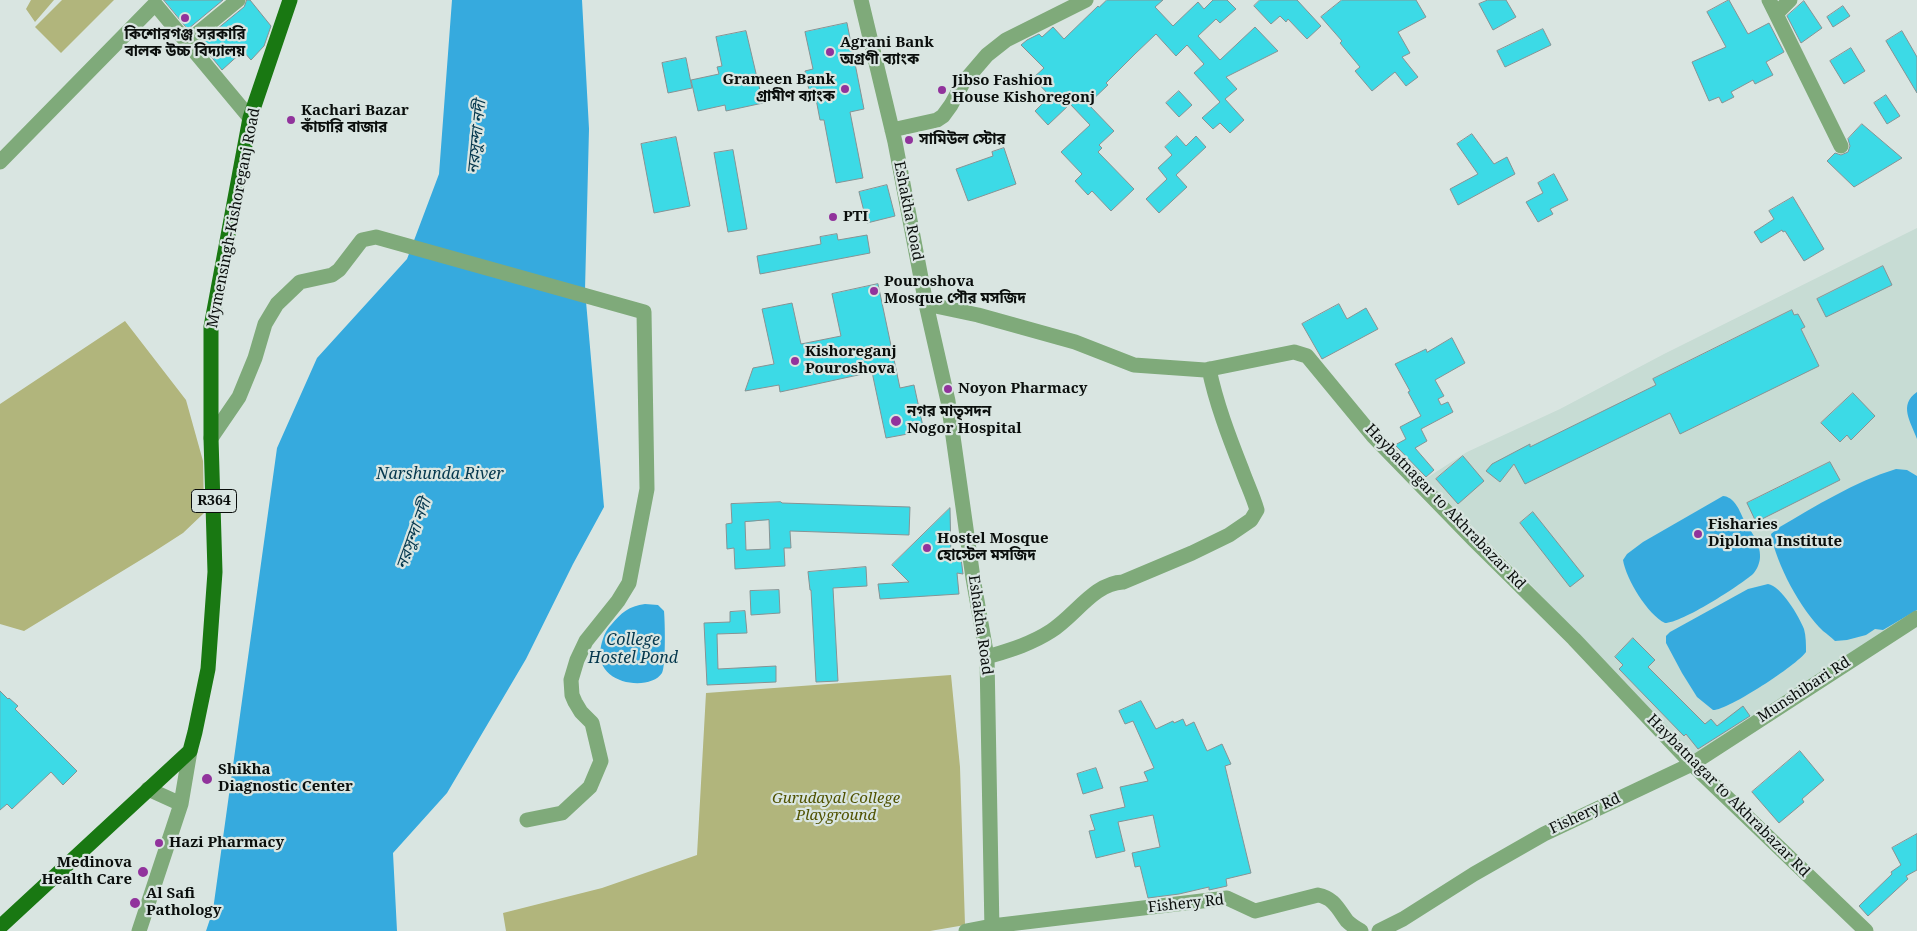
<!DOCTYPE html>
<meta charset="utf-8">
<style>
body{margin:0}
canvas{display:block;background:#d9e5e1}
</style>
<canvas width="1917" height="931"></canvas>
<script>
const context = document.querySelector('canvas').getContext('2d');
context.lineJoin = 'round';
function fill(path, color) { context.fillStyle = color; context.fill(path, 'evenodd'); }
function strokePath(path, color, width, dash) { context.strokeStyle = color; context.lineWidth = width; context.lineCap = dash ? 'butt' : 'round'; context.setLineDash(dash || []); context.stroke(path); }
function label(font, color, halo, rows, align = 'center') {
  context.font = font + ' "Noto Serif","Noto Sans Bengali",serif'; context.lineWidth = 4.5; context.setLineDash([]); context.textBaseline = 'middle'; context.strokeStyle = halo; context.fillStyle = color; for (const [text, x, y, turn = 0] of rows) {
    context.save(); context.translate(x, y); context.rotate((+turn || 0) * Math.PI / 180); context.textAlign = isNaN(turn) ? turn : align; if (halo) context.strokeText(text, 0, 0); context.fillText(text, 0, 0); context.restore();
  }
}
fill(new Path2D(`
 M 1917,228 L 1917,611 L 1693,761 L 1534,588 L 1425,479 L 1467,452 L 1560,409 L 1664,354 Z`), '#c7dcd4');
fill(new Path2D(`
 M 31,0 L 54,0 L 35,22 L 26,9 Z
 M 62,0 L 114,0 L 61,53 L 35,27 Z
 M 125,321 L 186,400 L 203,461 L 204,513 L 183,533 L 152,553 L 24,631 L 0,624 L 0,404 Z
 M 951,675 L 960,767 L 965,925 L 930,931 L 506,931 L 503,913 L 602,888 L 697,855 L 706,693 Z`), '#b1b57c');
fill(new Path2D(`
 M 452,0 L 582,0 L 589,129 L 585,290 L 604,507 L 573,564 L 526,659 L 447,793 L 393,853 L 397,931 L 206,931 L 213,910 L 277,448 L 317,358 L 407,259 L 439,174 Z
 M 1917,392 L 1917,439 C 1911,422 1898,405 1917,392 Z
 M 1896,469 L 1907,470 L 1917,476 L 1917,610 L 1883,630 L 1875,629 L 1866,635 L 1847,640 L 1835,641 C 1831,637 1827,634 1823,631 C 1801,610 1776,564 1771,534 L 1778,528 C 1816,506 1854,482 1896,469 Z
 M 1723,496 C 1734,497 1739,509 1743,518 C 1749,529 1761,543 1760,557 C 1760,562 1757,570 1753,574 C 1739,586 1682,623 1665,623 C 1648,615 1626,579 1623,560 L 1627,554 L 1643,542 Z
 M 1768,584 C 1781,586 1799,616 1804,629 C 1806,636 1806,645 1806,652 C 1797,665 1727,711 1713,710 L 1697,697 L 1682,673 L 1666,643 L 1666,636 L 1670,632 L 1748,589 Z
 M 645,604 L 658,605 L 664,611 C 665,621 666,666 662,673 C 650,692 592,685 601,646 C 603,638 605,631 611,625 C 621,613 629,606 645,604 Z`), '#36aade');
const building = new Path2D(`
 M 164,0 L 223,0 L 188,29 Z
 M 247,0 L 250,0 L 271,26 L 264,46 L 251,60 L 243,51 L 222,70 L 200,43 L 244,7 Z
 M 1107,0 L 1163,0 L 1155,7 L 1173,26 L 1198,2 L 1204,9 L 1213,0 L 1227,0 L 1236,9 L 1220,23 L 1216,19 L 1198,36 L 1220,60 L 1255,27 L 1278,51 L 1226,77 L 1237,89 L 1225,99 L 1244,120 L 1230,133 L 1220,123 L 1213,129 L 1202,118 L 1220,102 L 1194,73 L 1204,64 L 1187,45 L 1176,56 L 1156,34 L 1135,54 L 1106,83 L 1108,85 L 1088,104 L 1114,131 L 1099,145 L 1102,148 L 1098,152 L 1134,189 L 1111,211 L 1092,191 L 1088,195 L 1075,181 L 1082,174 L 1061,152 L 1090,125 L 1070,104 L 1048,125 L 1035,111 L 1050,96 L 1033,78 L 1044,68 L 1021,45 L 1027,40 L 1039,34 L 1042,37 L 1053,27 L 1064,39 L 1098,6 L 1099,7 Z
 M 1260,0 L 1297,0 L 1321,26 L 1307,39 L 1288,19 L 1286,22 L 1280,16 L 1271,24 L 1254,6 Z
 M 1342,0 L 1416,0 L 1426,17 L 1398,32 L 1410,53 L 1402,57 L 1418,77 L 1406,86 L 1395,72 L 1372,91 L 1355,71 L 1360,67 L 1340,43 L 1342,41 L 1321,17 Z
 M 1488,0 L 1506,0 L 1516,17 L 1493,30 L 1479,4 Z
 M 1729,0 L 1748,34 L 1769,23 L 1784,52 L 1766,62 L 1773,75 L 1755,84 L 1753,80 L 1731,92 L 1734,97 L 1722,103 L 1719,97 L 1709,101 L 1692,62 L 1726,47 L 1707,12 Z
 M 1804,1 L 1822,28 L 1801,43 L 1787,16 Z
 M 1843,6 L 1850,16 L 1833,27 L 1827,17 Z
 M 847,23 L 864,109 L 850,112 L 863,178 L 836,183 L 824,120 L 820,120 L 816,99 L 811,100 L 805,71 L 813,69 L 805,32 Z
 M 1543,29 L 1551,45 L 1505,67 L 1497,51 Z
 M 746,31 L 763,103 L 726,111 L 725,105 L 698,111 L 691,80 L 719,74 L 717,67 L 722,66 L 716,37 Z
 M 1902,31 L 1917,57 L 1917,93 L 1886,41 Z
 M 1851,48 L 1865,71 L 1844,84 L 1830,61 Z
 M 686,58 L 692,88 L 668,93 L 662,63 Z
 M 1179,91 L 1192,105 L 1179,117 L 1166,103 Z
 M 1886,95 L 1900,116 L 1887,124 L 1874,103 Z
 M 1862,124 L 1902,158 L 1854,187 L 1827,161 L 1835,153 L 1841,155 L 1848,152 L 1850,146 L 1848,139 Z
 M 1472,134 L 1494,164 L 1507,157 L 1515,174 L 1458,205 L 1450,189 L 1478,174 L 1457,144 Z
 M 1177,136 L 1186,146 L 1196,136 L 1206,147 L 1176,175 L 1187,187 L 1159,213 L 1146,199 L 1167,179 L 1158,168 L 1172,155 L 1165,147 Z
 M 676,137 L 690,206 L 654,213 L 641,144 Z
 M 1004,148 L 1016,184 L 968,201 L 956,169 L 993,156 L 992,152 Z
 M 733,150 L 747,229 L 728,232 L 714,153 Z
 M 1554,174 L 1568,200 L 1550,209 L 1553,214 L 1538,222 L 1526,202 L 1543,193 L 1538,183 Z
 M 887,185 L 895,216 L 867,223 L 859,192 Z
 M 1793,197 L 1824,249 L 1804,261 L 1785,231 L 1783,232 L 1782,230 L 1761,243 L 1754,232 L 1774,219 L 1769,211 Z
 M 837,234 L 838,240 L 867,235 L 870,253 L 760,274 L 757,256 L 821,244 L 820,237 Z
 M 1883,266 L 1892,285 L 1826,317 L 1817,299 Z
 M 878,284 L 900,388 L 914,385 L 924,431 L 886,438 L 872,372 L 780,392 L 779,385 L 745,391 L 753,368 L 774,364 L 762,309 L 792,303 L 801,344 L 841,336 L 832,294 Z
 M 1339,304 L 1347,319 L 1366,308 L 1378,329 L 1322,359 L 1302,324 Z
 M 1792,310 L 1794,315 L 1798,314 L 1805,327 L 1801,329 L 1819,366 L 1680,434 L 1670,413 L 1525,484 L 1514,464 L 1500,482 L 1486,471 L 1492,464 L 1530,444 L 1530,447 L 1656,385 L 1653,379 Z
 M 1452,338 L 1465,363 L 1435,380 L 1444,396 L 1438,399 L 1441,405 L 1448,402 L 1453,412 L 1421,429 L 1427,441 L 1415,448 L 1434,470 L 1426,477 L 1395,445 L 1406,439 L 1400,427 L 1421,416 L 1408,392 L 1410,391 L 1395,364 L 1426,349 L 1427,352 Z
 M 1853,393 L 1875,416 L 1851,440 L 1847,435 L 1840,442 L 1821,423 Z
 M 1463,456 L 1484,481 L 1458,504 L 1436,479 Z
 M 1830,462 L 1840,480 L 1756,522 L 1747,503 Z
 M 781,502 L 782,503 L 910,507 L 909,535 L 790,531 L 791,548 L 784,548 L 785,566 L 735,569 L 734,548 L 727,549 L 726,524 L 732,523 L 731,504 ZM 769,520 L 770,549 L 746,550 L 745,522 Z
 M 950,508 L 951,558 L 961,558 L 963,574 L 957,573 L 959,594 L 880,599 L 878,584 L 909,582 L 892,565 Z
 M 1533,512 L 1584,576 L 1570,587 L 1520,523 Z
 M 866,567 L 867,586 L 833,588 L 838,681 L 816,682 L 811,590 L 810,590 L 808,572 Z
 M 779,590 L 780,613 L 751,615 L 750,591 Z
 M 745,611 L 747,633 L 717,634 L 718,669 L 776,666 L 776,682 L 707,685 L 704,623 L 730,622 L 730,612 Z
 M 1633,638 L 1655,660 L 1648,667 L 1705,724 L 1711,719 L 1717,726 L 1743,706 L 1750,716 L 1698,749 L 1686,734 L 1684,736 L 1619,669 L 1623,665 L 1615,657 Z
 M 0,691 L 8,699 L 9,698 L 18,706 L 15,709 L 77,771 L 63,785 L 51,772 L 12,809 L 7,804 L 0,810 Z
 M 1141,701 L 1156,729 L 1173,721 L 1174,723 L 1183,719 L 1186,726 L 1194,722 L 1207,751 L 1222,744 L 1231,764 L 1225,766 L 1251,873 L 1226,879 L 1227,886 L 1209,890 L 1209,887 L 1179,894 L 1148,898 L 1140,866 L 1135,867 L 1132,853 L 1160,847 L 1153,815 L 1118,822 L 1125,851 L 1096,858 L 1089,831 L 1095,830 L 1090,815 L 1125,807 L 1120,787 L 1148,781 L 1144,772 L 1154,768 L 1133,721 L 1125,724 L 1119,711 Z
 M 1800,751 L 1824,780 L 1802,799 L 1804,802 L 1779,823 L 1752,792 Z
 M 1096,768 L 1103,788 L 1083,794 L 1077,774 Z
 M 1917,834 L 1917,870 L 1906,876 L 1908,879 L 1868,916 L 1859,906 L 1892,874 L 1891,872 L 1901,865 L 1892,848 Z`);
fill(building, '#3cdae6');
strokePath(building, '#869394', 1);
strokePath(new Path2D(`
 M 861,0 L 895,142 L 926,304 L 948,401 L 973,578 L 987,657 L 992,931
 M 1769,0 L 1776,14
 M 1790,0 L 1776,14 L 1841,146
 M 187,42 L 238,0
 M 892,130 L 937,120 L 943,116 L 951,105 L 963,83 L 987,55 L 1006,40 L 1086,0
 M 0,162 L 155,4 L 250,118
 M 926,304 L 978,315 L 1075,342 L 1134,365 L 1205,370 L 1294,352 L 1307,356 L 1373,436 L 1474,540 L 1574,639 L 1692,764 L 1866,931
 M 211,438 L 239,397 L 255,358 L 265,324 L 277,304 L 300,282 L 332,275 L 339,270 L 362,240 L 376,237 L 644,312 L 647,489 L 629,583 L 618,601 L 586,641 L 577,660 L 571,680 L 572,695 L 575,702 L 581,712 L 592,723 L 601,761 L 590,787 L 562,813 L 527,820
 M 987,657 C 1010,650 1031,644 1051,631 C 1075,616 1094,583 1123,582 L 1192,553 L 1229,535 L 1251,520 L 1257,510 C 1253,496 1247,484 1242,470 C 1229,437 1216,403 1209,369
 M 148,789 L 181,804
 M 139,931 L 181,804 L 190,751
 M 966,931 L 992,926 L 1227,898 L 1255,911 L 1318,895 C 1334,898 1338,909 1347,921 C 1351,925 1356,928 1361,931
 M 1379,931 L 1403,919 L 1474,874 L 1544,834 L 1692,764 L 1917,618`), '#7faa7a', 15);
strokePath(new Path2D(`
 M 0,927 L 190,751 L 195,732 L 208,669 L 215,572 L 211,438 L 211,327 L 250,118 L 290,0`), '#197812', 15);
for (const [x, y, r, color] of [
 [185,18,5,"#91339c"],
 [830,52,5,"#91339c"],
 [845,89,5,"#91339c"],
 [942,90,5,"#91339c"],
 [291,120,5,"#91339c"],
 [909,140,5,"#91339c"],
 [833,217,5,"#91339c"],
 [874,291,5,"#91339c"],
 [795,361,5,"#91339c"],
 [948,389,5,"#91339c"],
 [896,421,6,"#91339c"],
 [1698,534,5,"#91339c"],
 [927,548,5,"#91339c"],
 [207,779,6,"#91339c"],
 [159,843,5,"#91339c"],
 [143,872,6,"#91339c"],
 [135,903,6,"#91339c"]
]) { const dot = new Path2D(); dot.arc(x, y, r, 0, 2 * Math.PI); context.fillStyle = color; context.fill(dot); strokePath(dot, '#d9e5e1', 2); }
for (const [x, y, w] of [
 [214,501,45]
]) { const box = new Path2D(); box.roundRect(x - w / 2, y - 11.5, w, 23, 4); context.fillStyle = '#d9e5e1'; context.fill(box); strokePath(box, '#0a0e0c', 1); }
label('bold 14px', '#0a0e0c', null, [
 ["R364",214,501]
]);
label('bold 15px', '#0a0e0c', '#d9e5e1', [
 ["কিশোরগঞ্জ সরকারি",185,35,"center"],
 ["বালক উচ্চ বিদ্যালয়",185,52,"center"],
 ["Agrani Bank",840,43],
 ["অগ্রণী ব্যাংক",840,60],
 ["Grameen Bank",835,80,"right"],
 ["গ্রামীণ ব্যাংক",835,97,"right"],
 ["Jibso Fashion",952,81],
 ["House Kishoregonj",952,98],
 ["Kachari Bazar",301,111],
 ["কাঁচারি বাজার",301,128],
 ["সামিউল স্টোর",919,140],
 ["PTI",843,217],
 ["Pouroshova",884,282],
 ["Mosque পৌর মসজিদ",884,299],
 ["Kishoreganj",805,352],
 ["Pouroshova",805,369],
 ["Noyon Pharmacy",958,389],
 ["নগর মাতৃসদন",907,412],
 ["Nogor Hospital",907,429],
 ["Fisharies",1708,525],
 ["Diploma Institute",1708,542],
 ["Hostel Mosque",937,539],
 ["হোস্টেল মসজিদ",937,556],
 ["Shikha",218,770],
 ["Diagnostic Center",218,787],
 ["Hazi Pharmacy",169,843],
 ["Medinova",132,863,"right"],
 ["Health Care",132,880,"right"],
 ["Al Safi",146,894],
 ["Pathology",146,911]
], 'left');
label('15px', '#0a0e0c', '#d9e5e1', [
 ["Eshakha Road",908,211,79],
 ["Mymensingh-Kishoreganj Road",234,218,-79],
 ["Haybatnagar to Akhrabazar Rd",1445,507,46],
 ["Eshakha Road",980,625,82],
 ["Munshibari Rd",1804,690,-33],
 ["Haybatnagar to Akhrabazar Rd",1728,796,45],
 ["Fishery Rd",1585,814,-25],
 ["Fishery Rd",1186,904,-6]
]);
label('italic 15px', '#505200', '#d9e5e1', [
 ["Gurudayal College",836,799],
 ["Playground",836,816]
]);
label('italic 16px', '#04374d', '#d9e5e1', [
 ["নরসুন্দা নদী",477,137,-84],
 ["Narshunda River",440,474],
 ["নরসুন্দা নদী",414,534,-70],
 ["College",633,640],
 ["Hostel Pond",633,658]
]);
</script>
